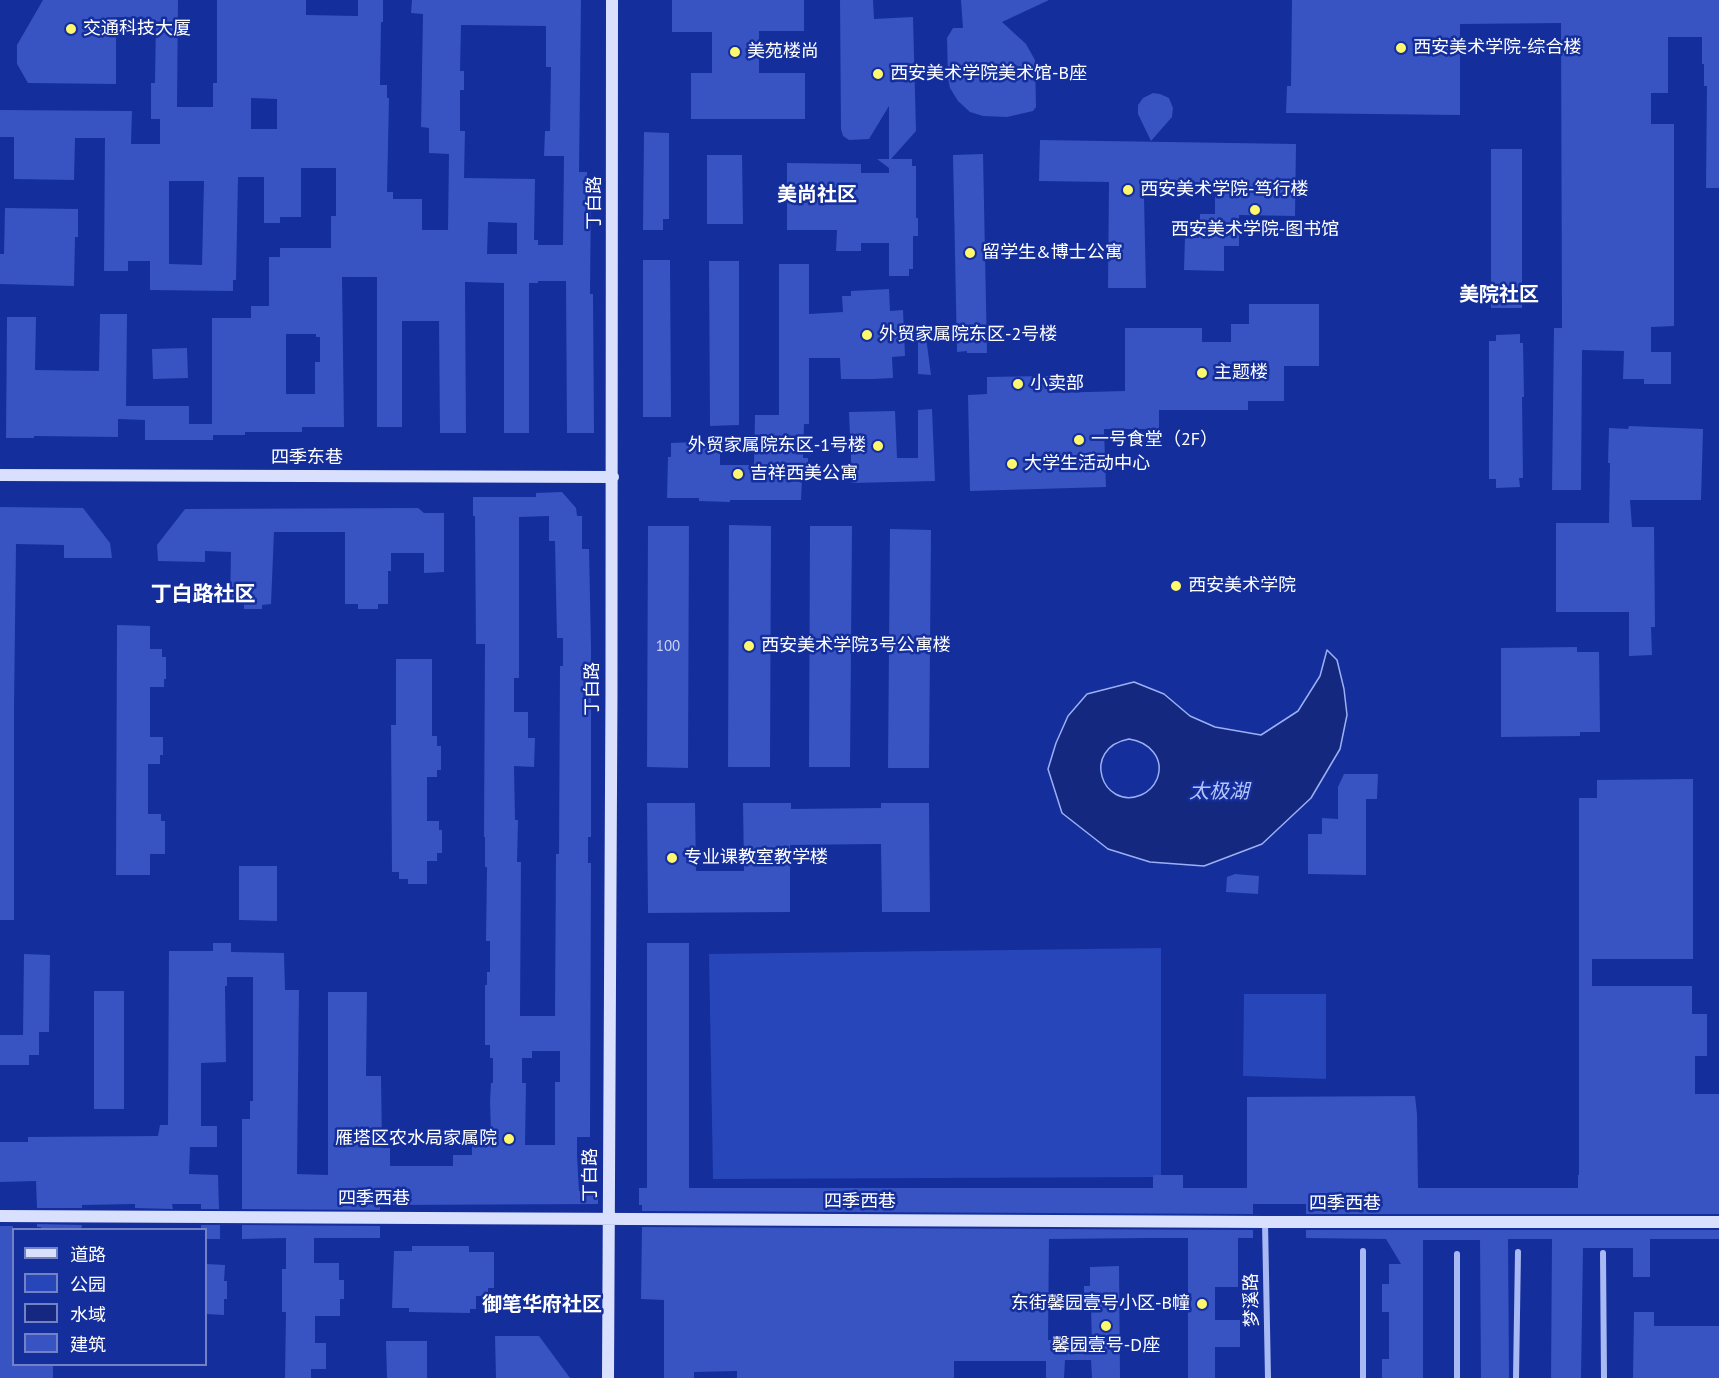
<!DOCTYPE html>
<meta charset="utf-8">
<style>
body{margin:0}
#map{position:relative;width:1719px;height:1378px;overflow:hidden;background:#142e9c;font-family:"PT Sans","Noto Sans SC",sans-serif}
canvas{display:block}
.legend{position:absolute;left:12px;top:1228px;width:195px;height:138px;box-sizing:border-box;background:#142e9c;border:2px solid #7282c4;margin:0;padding:8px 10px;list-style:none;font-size:18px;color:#fff}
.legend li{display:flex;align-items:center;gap:12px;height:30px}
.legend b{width:30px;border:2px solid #7282c4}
</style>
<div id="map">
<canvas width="1719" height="1378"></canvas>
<ul class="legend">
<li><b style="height:8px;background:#d9e0fd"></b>道路</li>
<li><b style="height:16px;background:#2746ba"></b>公园</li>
<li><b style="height:16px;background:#13287e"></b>水域</li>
<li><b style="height:16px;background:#3854c2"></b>建筑</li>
</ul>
</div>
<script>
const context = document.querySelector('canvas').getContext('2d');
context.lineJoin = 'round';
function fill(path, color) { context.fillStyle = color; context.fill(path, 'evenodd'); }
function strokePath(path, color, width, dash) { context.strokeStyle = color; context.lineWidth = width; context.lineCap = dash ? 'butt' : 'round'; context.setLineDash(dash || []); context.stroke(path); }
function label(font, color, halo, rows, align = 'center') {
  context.font = font + ' "PT Sans","Noto Sans SC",sans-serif'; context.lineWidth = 5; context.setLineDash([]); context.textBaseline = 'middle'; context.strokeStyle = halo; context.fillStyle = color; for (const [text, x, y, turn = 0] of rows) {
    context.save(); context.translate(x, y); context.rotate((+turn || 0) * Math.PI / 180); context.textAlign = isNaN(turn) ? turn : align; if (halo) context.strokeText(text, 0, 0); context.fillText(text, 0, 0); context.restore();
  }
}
fill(new Path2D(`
 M 1161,948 L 1161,1177 L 713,1179 L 709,954 Z
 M 1244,994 L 1326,994 L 1326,1079 L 1243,1076 Z`), '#2746ba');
const water = new Path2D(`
 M 1327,650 L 1337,660 L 1344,689 L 1347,715 L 1340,749 L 1311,798 L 1262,844 L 1204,866 L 1150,862 L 1108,849 L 1062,813 L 1048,769 L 1056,743 L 1068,716 L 1087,694 L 1134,682 L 1164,694 L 1190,716 L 1215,727 L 1261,735 L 1298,711 L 1320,676 ZM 1129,739 C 1149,742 1165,758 1157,779 C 1154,786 1148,792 1141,795 C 1102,811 1080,748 1129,739 Z`);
fill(water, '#13287e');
strokePath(water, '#9cb0f6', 1.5);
fill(new Path2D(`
 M 43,0 L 178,0 L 177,107 L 213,107 L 213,83 L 217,83 L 217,0 L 306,0 L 306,15 L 358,16 L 358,0 L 383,0 L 383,22 L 381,22 L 380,85 L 387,85 L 387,98 L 389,98 L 387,192 L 393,192 L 393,199 L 422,199 L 422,230 L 448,230 L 449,154 L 429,153 L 429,128 L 421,127 L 423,14 L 411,13 L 412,0 L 581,0 L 579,172 L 587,172 L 587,188 L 591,188 L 590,294 L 593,294 L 594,433 L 567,433 L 566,281 L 538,281 L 538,283 L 529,283 L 529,433 L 504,433 L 504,283 L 465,282 L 466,433 L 440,433 L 439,321 L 402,321 L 402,427 L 377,427 L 377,277 L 342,277 L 344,427 L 302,427 L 302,432 L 245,432 L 245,435 L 213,435 L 213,440 L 145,440 L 145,420 L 118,419 L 118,437 L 34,436 L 34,438 L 6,438 L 7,317 L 36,317 L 35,370 L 99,371 L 100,314 L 127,314 L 126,406 L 189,406 L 189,424 L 212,424 L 212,318 L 251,318 L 251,306 L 269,306 L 269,257 L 280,257 L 280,248 L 331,248 L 331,216 L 336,216 L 336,168 L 301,168 L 301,217 L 280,217 L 280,223 L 264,223 L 264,177 L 238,177 L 236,280 L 233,280 L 233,291 L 150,290 L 150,261 L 128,261 L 128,271 L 104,271 L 105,138 L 75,138 L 74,180 L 14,179 L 14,137 L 0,137 L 0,110 L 132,111 L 131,144 L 160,144 L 160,119 L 151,119 L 151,83 L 155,83 L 156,20 L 151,20 L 151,18 L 116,17 L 116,84 L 28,83 L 17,64 L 17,45 ZM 461,25 L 546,26 L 546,67 L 551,67 L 550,131 L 545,131 L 544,156 L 564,156 L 563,245 L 538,245 L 538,240 L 534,240 L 535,179 L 464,178 L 465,131 L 460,131 L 460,90 L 464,90 L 464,71 L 460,71 ZM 251,98 L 277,99 L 277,129 L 251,129 ZM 169,181 L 204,181 L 202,265 L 169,264 ZM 488,222 L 517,223 L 517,254 L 487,254 ZM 286,334 L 316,334 L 316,337 L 320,337 L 320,362 L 315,362 L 315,394 L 286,394 Z
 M 672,0 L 804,0 L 804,31 L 759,31 L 759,73 L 805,73 L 805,119 L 691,119 L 691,73 L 712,73 L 712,32 L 672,32 Z
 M 840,0 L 873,0 L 874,19 L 913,17 L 916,131 L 891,159 L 912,159 L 912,166 L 916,166 L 916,218 L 918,218 L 918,236 L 913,236 L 913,269 L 909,269 L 909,276 L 889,276 L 889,243 L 861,243 L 861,251 L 836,251 L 837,230 L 787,230 L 787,163 L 861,164 L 861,173 L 889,173 L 889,168 L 877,159 L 889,159 L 889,106 L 869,139 L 849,140 L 843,136 L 841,129 Z
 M 961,0 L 1049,0 L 1002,22 L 1026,44 L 1035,60 L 1036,107 L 1033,111 L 1007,117 L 983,116 L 970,112 L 958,101 L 950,88 L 948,78 L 947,38 L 953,28 L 963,28 Z
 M 1292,0 L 1719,0 L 1719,188 L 1706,188 L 1707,86 L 1704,86 L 1704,64 L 1702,64 L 1702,37 L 1668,37 L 1668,93 L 1651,93 L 1651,124 L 1674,124 L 1674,326 L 1651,327 L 1651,352 L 1671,352 L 1671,384 L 1644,384 L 1644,379 L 1623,379 L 1624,351 L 1582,350 L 1581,490 L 1552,490 L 1554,328 L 1562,328 L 1561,23 L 1460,24 L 1460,115 L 1286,113 L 1287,86 L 1291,86 Z
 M 1153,93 L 1160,94 L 1169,98 L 1173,108 L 1172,117 L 1151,141 L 1138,114 L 1138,105 L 1143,98 Z
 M 644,132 L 669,133 L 669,219 L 663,219 L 663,230 L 643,230 Z
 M 1040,140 L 1296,144 L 1295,216 L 1239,215 L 1239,246 L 1224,246 L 1224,271 L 1184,270 L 1185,237 L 1199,238 L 1200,214 L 1215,214 L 1215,183 L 1147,182 L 1147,196 L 1144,197 L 1146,288 L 1108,288 L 1109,182 L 1039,181 Z
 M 1491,149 L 1522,149 L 1522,308 L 1491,308 Z
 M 983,154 L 987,353 L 967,353 L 967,351 L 957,352 L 953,155 Z
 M 707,155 L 742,155 L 743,224 L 707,224 Z
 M 5,208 L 78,209 L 78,237 L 75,237 L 74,286 L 0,284 L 0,254 L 4,254 Z
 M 643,260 L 670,260 L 671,417 L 643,417 Z
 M 709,261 L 739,261 L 739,425 L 710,426 Z
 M 779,264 L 809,264 L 809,314 L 843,312 L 842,296 L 851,296 L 851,291 L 889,289 L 890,311 L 903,310 L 905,356 L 892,357 L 893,378 L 872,379 L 841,379 L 840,358 L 809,358 L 809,424 L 804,424 L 803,458 L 808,458 L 808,479 L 802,479 L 801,500 L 730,500 L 730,502 L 699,501 L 699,498 L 667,498 L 668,457 L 671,457 L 671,443 L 720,441 L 720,465 L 754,465 L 755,415 L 779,415 Z
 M 1249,304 L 1319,304 L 1319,366 L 1284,366 L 1284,401 L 1248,401 L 1248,410 L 1159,410 L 1159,429 L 1104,429 L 1106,487 L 970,491 L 968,395 L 987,394 L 987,377 L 1048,376 L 1049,393 L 1125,391 L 1125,328 L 1202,328 L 1202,342 L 1231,342 L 1231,324 L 1249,324 Z
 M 1520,334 L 1520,343 L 1523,343 L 1524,397 L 1522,397 L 1523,478 L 1519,478 L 1520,487 L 1496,488 L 1496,479 L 1489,479 L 1489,341 L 1496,341 L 1496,335 Z
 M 926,337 L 931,375 L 918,374 L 918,338 Z
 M 187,348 L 188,378 L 153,379 L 152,349 Z
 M 932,409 L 935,481 L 852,483 L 849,412 L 895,411 L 897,458 L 918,458 L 918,410 Z
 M 1629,426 L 1703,429 L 1701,500 L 1630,500 L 1632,527 L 1654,527 L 1655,627 L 1651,627 L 1652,655 L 1629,656 L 1629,612 L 1556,612 L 1556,523 L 1609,523 L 1610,463 L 1608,463 L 1609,428 L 1628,429 Z
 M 562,492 L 576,508 L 577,516 L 582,516 L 582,549 L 589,549 L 591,647 L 591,837 L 588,837 L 588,863 L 591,863 L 590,1137 L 577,1137 L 577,1155 L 579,1191 L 598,1190 L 598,1204 L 384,1205 L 380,1206 L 380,1210 L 242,1209 L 242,1119 L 250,1119 L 250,1101 L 253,1101 L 253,977 L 227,977 L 227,986 L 225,986 L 226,1062 L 201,1063 L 201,1126 L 217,1126 L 217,1147 L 190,1147 L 189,1174 L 218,1175 L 219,1209 L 201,1209 L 201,1204 L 172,1204 L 173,1209 L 135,1208 L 135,1204 L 82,1205 L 82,1208 L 37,1208 L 36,1181 L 0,1182 L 0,1142 L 28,1142 L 28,1137 L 158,1136 L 160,1125 L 168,1125 L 169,951 L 213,951 L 213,943 L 231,943 L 231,952 L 284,953 L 285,990 L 299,990 L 297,1174 L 328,1175 L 328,992 L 367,992 L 366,1076 L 381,1076 L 382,1148 L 390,1148 L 390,1166 L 453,1166 L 453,1155 L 472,1155 L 472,1133 L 491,1133 L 490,1101 L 491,1083 L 493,1083 L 493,1058 L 490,1058 L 490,1045 L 485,1045 L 485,985 L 487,985 L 487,972 L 490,972 L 490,941 L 486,941 L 487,867 L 485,867 L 485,837 L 484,837 L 485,644 L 476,644 L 475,516 L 473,516 L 473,497 L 536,497 L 536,493 ZM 549,516 L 549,541 L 555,541 L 557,638 L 563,638 L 563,666 L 560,666 L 559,854 L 556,854 L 555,1016 L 520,1016 L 521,862 L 517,862 L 518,820 L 515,820 L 514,766 L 534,767 L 535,738 L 528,738 L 528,712 L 514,712 L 514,678 L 519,678 L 519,517 ZM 532,1051 L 560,1051 L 560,1082 L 555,1082 L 555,1145 L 525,1145 L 526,1083 L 522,1083 L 522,1058 L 532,1058 Z
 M 0,507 L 83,508 L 110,543 L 112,558 L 64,558 L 64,545 L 16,544 L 14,706 L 14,920 L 0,920 Z
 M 418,508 L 424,513 L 444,513 L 444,572 L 424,573 L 424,553 L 391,553 L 391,571 L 388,571 L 388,604 L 378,604 L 378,609 L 358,609 L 358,604 L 345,604 L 345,532 L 274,532 L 271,604 L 262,605 L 262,609 L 244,609 L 244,604 L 230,604 L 231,552 L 205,551 L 205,562 L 158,561 L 157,545 L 185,509 Z
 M 729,525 L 771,526 L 770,767 L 728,767 Z
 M 648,526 L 689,526 L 688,768 L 647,767 Z
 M 810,526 L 852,526 L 850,767 L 809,767 Z
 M 890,529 L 931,530 L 929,768 L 888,768 Z
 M 117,625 L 150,626 L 150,649 L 162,649 L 162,657 L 166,657 L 166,679 L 164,679 L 164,687 L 150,687 L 150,737 L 163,737 L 163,755 L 160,755 L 160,764 L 148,764 L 148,814 L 161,814 L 161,821 L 165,821 L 165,854 L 150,854 L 150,875 L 116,875 Z
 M 1577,647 L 1577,652 L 1599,652 L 1600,732 L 1580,732 L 1580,736 L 1501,737 L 1501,648 Z
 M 396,659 L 432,659 L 432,736 L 437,736 L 437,746 L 441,746 L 441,770 L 437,770 L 437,777 L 427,777 L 427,821 L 439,821 L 439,830 L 442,830 L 442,853 L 437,853 L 437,861 L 427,861 L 427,884 L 408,884 L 408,879 L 399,879 L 399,872 L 392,872 L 391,725 L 396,725 Z
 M 1344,774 L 1378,774 L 1377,799 L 1366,799 L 1366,875 L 1308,874 L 1308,834 L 1322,834 L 1322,818 L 1338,819 L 1338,787 Z
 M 1693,779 L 1693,959 L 1592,959 L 1592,986 L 1692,986 L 1692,1014 L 1707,1014 L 1707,1056 L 1695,1056 L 1695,1094 L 1719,1094 L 1719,1214 L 1306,1214 L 1306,1204 L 1253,1204 L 1253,1214 L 642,1211 L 642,1205 L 639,1205 L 639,1188 L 647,1188 L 647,943 L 689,943 L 689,1188 L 1153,1188 L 1153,1175 L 1183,1175 L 1183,1188 L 1247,1188 L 1247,1097 L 1415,1096 L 1417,1114 L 1418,1188 L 1578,1188 L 1578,1175 L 1579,1175 L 1579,798 L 1597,798 L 1597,780 Z
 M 647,803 L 695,803 L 696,871 L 744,871 L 743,803 L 791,803 L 791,809 L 881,808 L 881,803 L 929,803 L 930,912 L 882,912 L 881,844 L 876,844 L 790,845 L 790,912 L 648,913 Z
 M 239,866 L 277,866 L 277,921 L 239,920 Z
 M 1235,874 L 1259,876 L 1258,894 L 1226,892 L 1227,877 Z
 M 24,954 L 50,955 L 49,1032 L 39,1032 L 39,1055 L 29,1055 L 29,1065 L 0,1065 L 0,1035 L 23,1035 Z
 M 94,991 L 124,991 L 124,1109 L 94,1109 Z
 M 37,1224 L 82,1225 L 81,1230 L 41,1230 L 41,1227 L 37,1227 Z
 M 201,1225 L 220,1225 L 220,1239 L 206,1239 L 206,1230 L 201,1230 Z
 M 242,1225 L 380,1226 L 380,1238 L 314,1238 L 314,1263 L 339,1263 L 339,1280 L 344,1280 L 344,1299 L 340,1299 L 340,1316 L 315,1316 L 315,1343 L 326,1343 L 326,1369 L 311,1369 L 311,1378 L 285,1378 L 286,1312 L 282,1312 L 282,1269 L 286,1269 L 286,1238 L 242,1239 Z
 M 0,1226 L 13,1226 L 14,1365 L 53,1365 L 53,1378 L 0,1378 Z
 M 642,1227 L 1253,1230 L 1253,1238 L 1238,1238 L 1238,1287 L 1215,1287 L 1215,1320 L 1240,1320 L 1240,1347 L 1215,1347 L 1215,1378 L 1188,1378 L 1188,1238 L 1148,1238 L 1049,1239 L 1048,1340 L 1065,1340 L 1065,1346 L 1092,1346 L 1091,1306 L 1084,1306 L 1084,1286 L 1090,1286 L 1090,1267 L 1119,1266 L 1120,1378 L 1092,1378 L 1091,1360 L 1065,1360 L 1064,1378 L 1046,1378 L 1046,1361 L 954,1361 L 954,1378 L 737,1378 L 737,1371 L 694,1372 L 694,1378 L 664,1378 L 664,1300 L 641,1299 Z
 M 1306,1230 L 1719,1230 L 1719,1239 L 1650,1239 L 1650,1277 L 1633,1277 L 1633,1248 L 1583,1248 L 1581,1378 L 1551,1378 L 1552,1239 L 1508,1239 L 1509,1378 L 1481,1378 L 1480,1240 L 1423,1240 L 1423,1378 L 1382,1378 L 1382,1359 L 1389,1359 L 1389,1312 L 1382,1312 L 1382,1284 L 1389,1284 L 1389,1264 L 1401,1264 L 1386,1239 L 1306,1238 Z
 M 412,1246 L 469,1246 L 469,1252 L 494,1252 L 494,1288 L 488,1288 L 488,1296 L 476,1296 L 476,1309 L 470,1309 L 470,1313 L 409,1312 L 409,1308 L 392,1308 L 394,1251 L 412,1251 Z
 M 206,1264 L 225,1265 L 224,1281 L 227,1281 L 227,1299 L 224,1299 L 224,1315 L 206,1314 Z
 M 1634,1312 L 1654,1312 L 1654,1326 L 1719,1326 L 1719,1378 L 1633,1378 Z
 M 495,1336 L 539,1336 L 570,1378 L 496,1378 Z
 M 386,1341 L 427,1341 L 427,1378 L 387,1378 Z`), '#3854c2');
strokePath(new Path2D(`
 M 1265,1222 L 1268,1378
 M 1603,1253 L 1604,1378
 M 1457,1254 L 1457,1378
 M 1363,1378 L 1363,1251
 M 1516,1378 L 1518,1252`), '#a9b9f3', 6);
strokePath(new Path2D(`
 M 0,475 L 613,477
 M 0,1216 L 1265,1222 L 1719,1222
 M 608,1378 C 610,919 614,459 612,0`), '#d9e0fd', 12);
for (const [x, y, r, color] of [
 [71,29,6,"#fff86c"],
 [1401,48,6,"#fff86c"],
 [735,52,6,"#fff86c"],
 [878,74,6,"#fff86c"],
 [1128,190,6,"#fff86c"],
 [1255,210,6,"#fff86c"],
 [970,253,6,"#fff86c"],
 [867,335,6,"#fff86c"],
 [1202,373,6,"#fff86c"],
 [1018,384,6,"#fff86c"],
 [1079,440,6,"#fff86c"],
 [878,446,6,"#fff86c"],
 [1012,464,6,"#fff86c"],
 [738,474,6,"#fff86c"],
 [1176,586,6,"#fff86c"],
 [749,646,6,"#fff86c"],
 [672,858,6,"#fff86c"],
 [509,1139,6,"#fff86c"],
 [1202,1304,6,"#fff86c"],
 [1106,1326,6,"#fff86c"]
]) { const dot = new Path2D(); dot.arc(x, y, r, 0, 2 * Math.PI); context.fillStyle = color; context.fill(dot); strokePath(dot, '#142e9c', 2); }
label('15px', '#cdd4f0', null, [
 ["100",668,647]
]);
label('18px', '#fff', '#142e9c', [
 ["交通科技大厦",83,29],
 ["西安美术学院-综合楼",1413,48],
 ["美苑楼尚",747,52],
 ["西安美术学院美术馆-B座",890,74],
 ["西安美术学院-笃行楼",1140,190],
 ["西安美术学院-图书馆",1255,230,"center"],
 ["留学生&博士公寓",982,253],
 ["外贸家属院东区-2号楼",879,335],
 ["主题楼",1214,373],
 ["小卖部",1030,384],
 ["一号食堂（2F）",1091,440],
 ["外贸家属院东区-1号楼",866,446,"right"],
 ["大学生活动中心",1024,464],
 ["吉祥西美公寓",750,474],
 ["西安美术学院",1188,586],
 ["西安美术学院3号公寓楼",761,646],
 ["专业课教室教学楼",684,858],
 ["雁塔区农水局家属院",497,1139,"right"],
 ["东街馨园壹号小区-B幢",1190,1304,"right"],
 ["馨园壹号-D座",1106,1346,"center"]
], 'left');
label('18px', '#fff', '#142e9c', [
 ["丁白路",595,203,-90],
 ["四季东巷",307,458],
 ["丁白路",593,689,-90],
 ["丁白路",591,1175,-90],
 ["四季西巷",374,1199],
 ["四季西巷",860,1202],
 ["四季西巷",1345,1204],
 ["梦溪路",1252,1300,-91]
]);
label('bold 20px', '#fff', '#142e9c', [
 ["美尚社区",817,195],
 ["美院社区",1499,295],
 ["御笔华府社区",542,1305]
]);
label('italic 20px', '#b6c5fa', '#142e9c', [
 ["太极湖",1219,792]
]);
label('bold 21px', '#fff', '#142e9c', [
 ["丁白路社区",203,595]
]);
</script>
